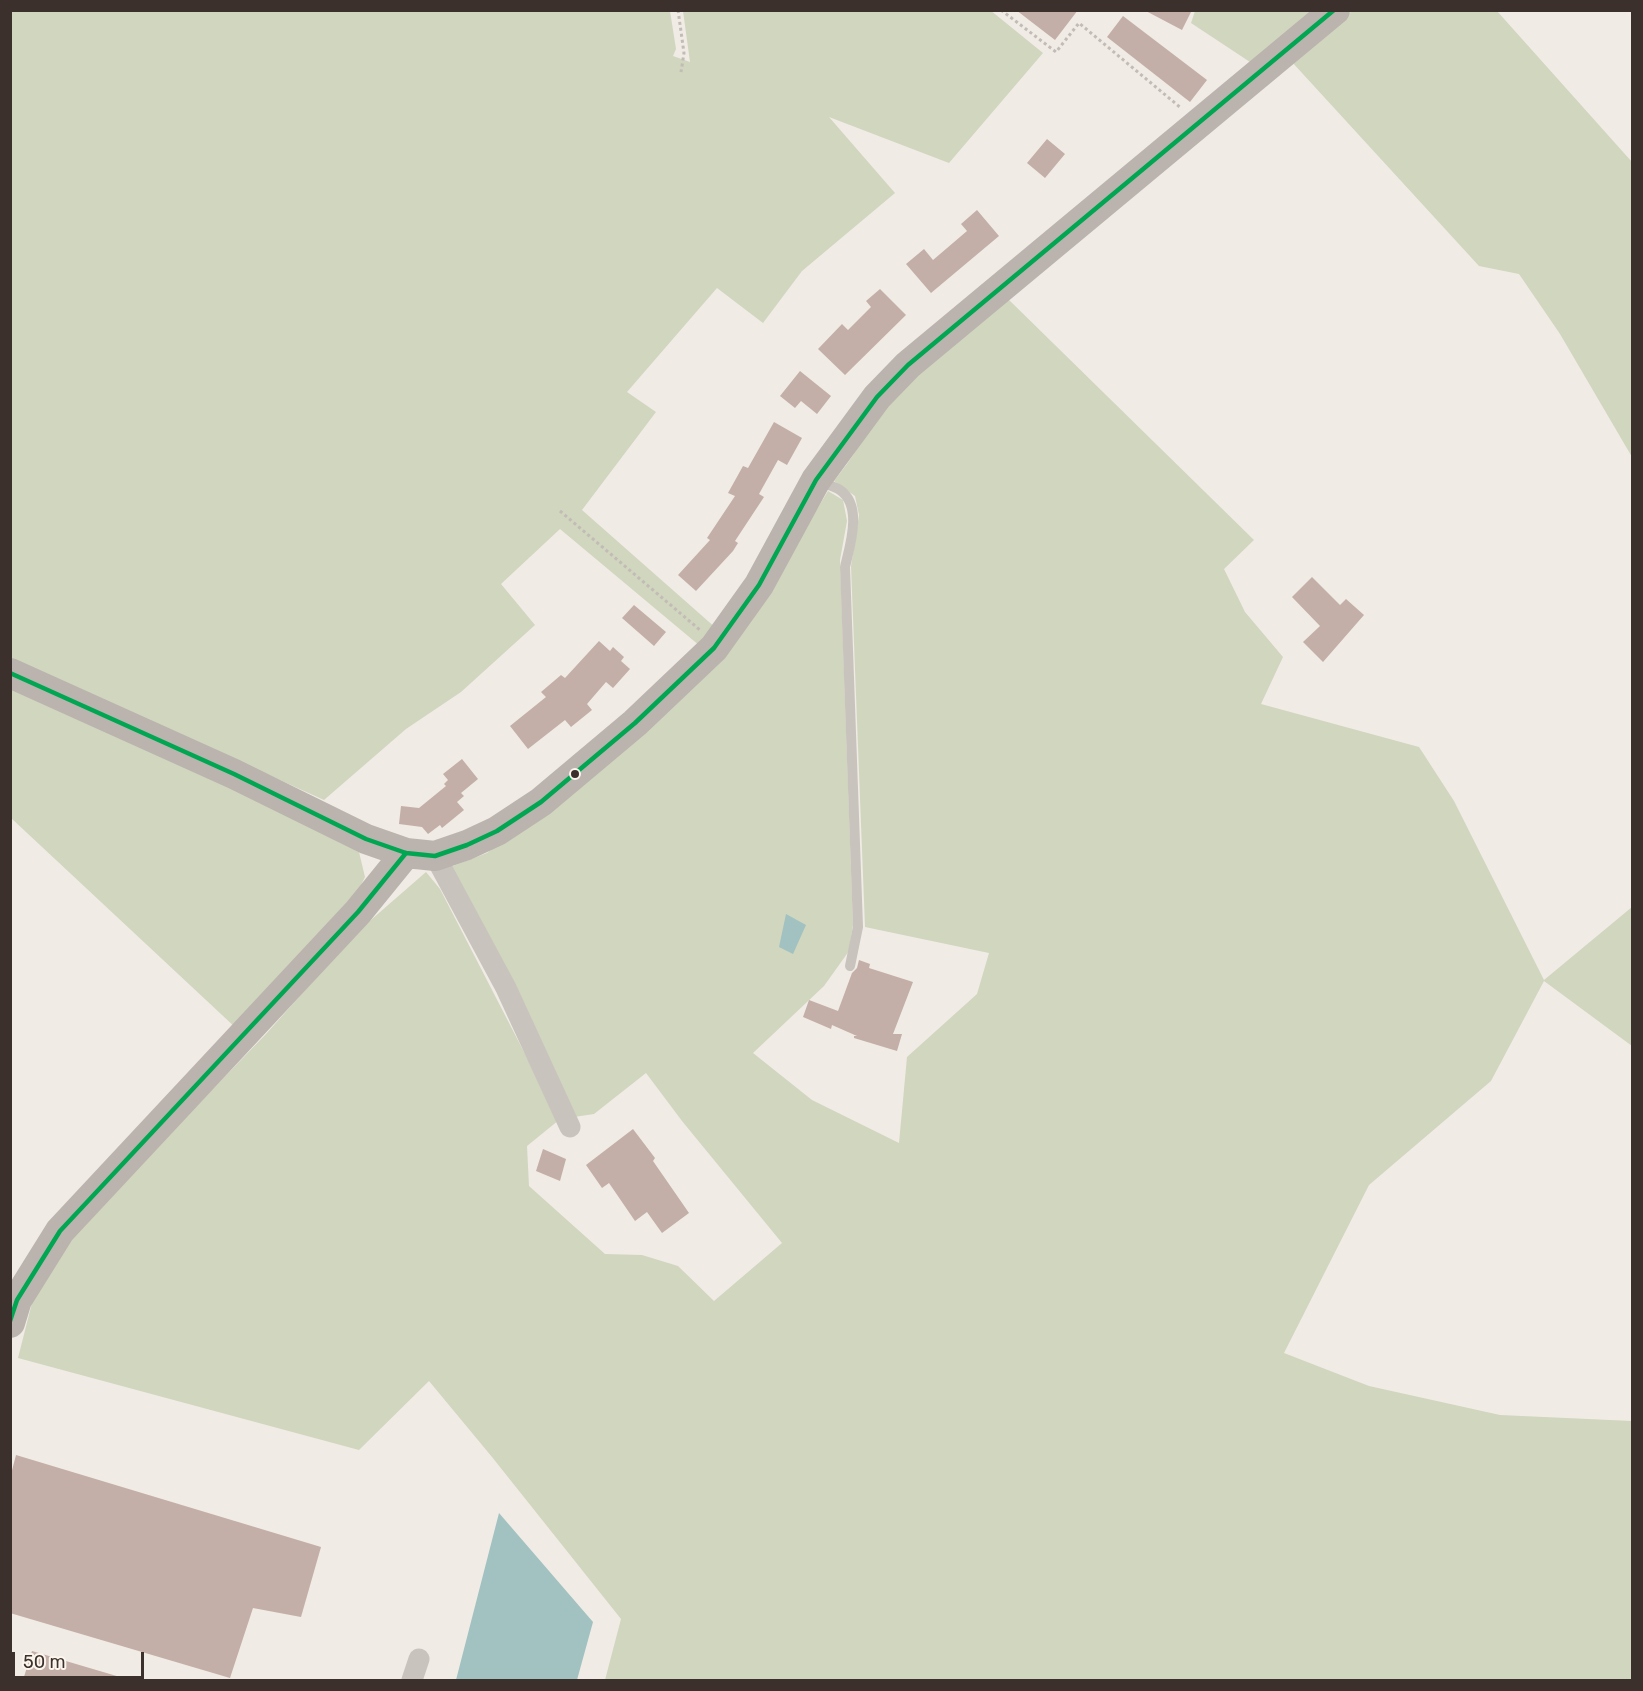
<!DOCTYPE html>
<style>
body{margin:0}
#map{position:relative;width:1643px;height:1691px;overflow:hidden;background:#f0ebe5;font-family:Rubik,sans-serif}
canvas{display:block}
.frame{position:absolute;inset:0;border:12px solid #3b302b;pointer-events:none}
.scale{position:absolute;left:12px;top:1652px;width:132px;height:27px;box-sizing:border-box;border:3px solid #3b302b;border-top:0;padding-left:8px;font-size:18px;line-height:21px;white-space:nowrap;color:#3b302b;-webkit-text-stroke:4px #fbf5ee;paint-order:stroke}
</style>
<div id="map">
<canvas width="1643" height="1691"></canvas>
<div class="frame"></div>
<div class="scale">50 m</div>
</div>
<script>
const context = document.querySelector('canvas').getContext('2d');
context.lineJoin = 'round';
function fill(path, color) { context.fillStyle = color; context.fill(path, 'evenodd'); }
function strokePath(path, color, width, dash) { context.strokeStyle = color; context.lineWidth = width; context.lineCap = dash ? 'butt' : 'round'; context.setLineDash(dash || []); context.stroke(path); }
fill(new Path2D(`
 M 990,10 L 1043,53 L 949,163 L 829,117 L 895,193 L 802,271 L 763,323 L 717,288 L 627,392 L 656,412 L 582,510 L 717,629 L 700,646 L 560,529 L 501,584 L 535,625 L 461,692 L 406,729 L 324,800 L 11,658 L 11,11 L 670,11 L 676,49 L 673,56 L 690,62 L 683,11 Z
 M 1195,11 L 1312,11 L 1250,62 L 1191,23 Z
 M 1352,11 L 1497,11 L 1632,162 L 1632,457 L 1560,334 L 1519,274 L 1479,266 L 1291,61 Z
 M 1006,297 L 1254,540 L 1224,569 L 1245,612 L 1283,657 L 1261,704 L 1419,747 L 1454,801 L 1544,980 L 1632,907 L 1632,1046 L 1544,981 L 1491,1081 L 1369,1185 L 1284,1353 L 1369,1386 L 1500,1415 L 1632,1421 L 1632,1680 L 605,1680 L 621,1619 L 492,1457 L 429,1381 L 359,1450 L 18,1358 L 35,1291 L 84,1222 L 266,1034 L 356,933 L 426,872 L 440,889 L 559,1120 L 527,1146 L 529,1186 L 605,1254 L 642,1255 L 678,1266 L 714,1301 L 782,1243 L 682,1121 L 646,1073 L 594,1114 L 574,1117 L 445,869 L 487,853 L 563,794 L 747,625 L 828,491 L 843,500 L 847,521 L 840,560 L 853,925 L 849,951 L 824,986 L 753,1053 L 812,1100 L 899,1143 L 907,1057 L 977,994 L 989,953 L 865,927 L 851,566 L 859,515 L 855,496 L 834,481 L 847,464 L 899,387 Z
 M 10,685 L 277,805 L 359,852 L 365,877 L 351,905 L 237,1029 L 11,818 Z`), '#d1d6bf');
fill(new Path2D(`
 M 786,914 L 806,925 L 793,954 L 779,947 Z
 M 499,1513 L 593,1622 L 577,1680 L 456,1680 Z`), '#a1c2c1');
fill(new Path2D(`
 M 1016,10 L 1078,10 L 1055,40 Z
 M 1144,10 L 1192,10 L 1182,30 Z
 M 1123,16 L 1207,80 L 1190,102 L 1107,37 Z
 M 1047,139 L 1065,154 L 1045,178 L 1027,163 Z
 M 977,210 L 999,236 L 931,293 L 906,264 L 924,249 L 933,260 L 967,231 L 961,224 Z
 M 880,289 L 906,315 L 845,375 L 818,349 L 842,324 L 848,330 L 871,307 L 866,301 Z
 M 800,371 L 831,396 L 817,414 L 801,401 L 795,408 L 780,396 Z
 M 774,422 L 802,438 L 787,465 L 778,460 L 759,494 L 764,497 L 735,541 L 738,543 L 733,551 L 696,591 L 678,575 L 710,540 L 707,538 L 735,496 L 728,493 L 743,466 L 748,468 Z
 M 1312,577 L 1340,605 L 1346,599 L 1364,615 L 1323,662 L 1303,642 L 1320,626 L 1292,597 Z
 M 634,605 L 666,632 L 654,646 L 622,618 Z
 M 599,641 L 610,651 L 613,647 L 624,657 L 621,661 L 630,669 L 613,688 L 606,682 L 587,704 L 592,710 L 571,727 L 565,720 L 528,749 L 510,726 L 546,697 L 541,692 L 561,675 L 565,678 Z
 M 462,759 L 478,779 L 461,793 L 464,796 L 457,802 L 464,810 L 442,828 L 440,825 L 428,834 L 422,827 L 399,824 L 401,806 L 419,808 L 446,786 L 444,784 L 448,780 L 443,774 Z
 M 859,960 L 870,964 L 869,968 L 913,982 L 893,1034 L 902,1034 L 897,1051 L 854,1038 L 854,1036 L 857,1036 L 832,1025 L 831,1029 L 803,1017 L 809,1000 L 838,1011 L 852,973 L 857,968 Z
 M 633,1129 L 655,1158 L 653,1161 L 689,1213 L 662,1233 L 647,1212 L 635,1221 L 609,1183 L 602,1188 L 586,1165 Z
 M 543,1149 L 566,1159 L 560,1181 L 536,1171 Z
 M 16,1455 L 321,1547 L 301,1617 L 253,1608 L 230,1678 L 10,1613 L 10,1478 Z
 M 32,1651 L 120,1677 L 119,1680 L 23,1680 Z`), '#c3afa7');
strokePath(new Path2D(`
 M 678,10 L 684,53 L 681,72
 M 1001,10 L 1056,52 L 1079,23 L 1181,108
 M 560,511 L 700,630`), '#c2bbb6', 3, [3, 3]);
strokePath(new Path2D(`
 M 817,481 C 824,484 834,486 840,490 C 863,506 850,545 845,567 L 858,927 L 850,966`), '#c9c3be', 10);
strokePath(new Path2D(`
 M 435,856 L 506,988 L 570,1127
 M 412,1680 L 419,1659`), '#c9c3be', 21);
strokePath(new Path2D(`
 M 10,673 L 234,774 L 366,839 L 406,853 L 435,856 L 467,845 L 497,831 L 541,802 L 635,723 L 714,648 L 759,585 L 816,480 L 877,397 L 908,365 L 1335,10
 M 10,1323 L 17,1300 L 60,1231 L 358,912 L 406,853`), '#bab3ae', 30);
strokePath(new Path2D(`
 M 10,673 L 234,774 L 366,839 L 406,853 L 435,856 L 467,845 L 497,831 L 541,802 L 635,723 L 714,648 L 759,585 L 816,480 L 877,397 L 908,365 L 1334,10
 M 10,1321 L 17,1300 L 60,1231 L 358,912 L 406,853`), '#00a651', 4.5);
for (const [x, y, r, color] of [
 [575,774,5,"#3b302b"]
]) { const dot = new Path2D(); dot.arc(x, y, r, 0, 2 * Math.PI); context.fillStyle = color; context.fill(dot); strokePath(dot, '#fbf5ee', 2); }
</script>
